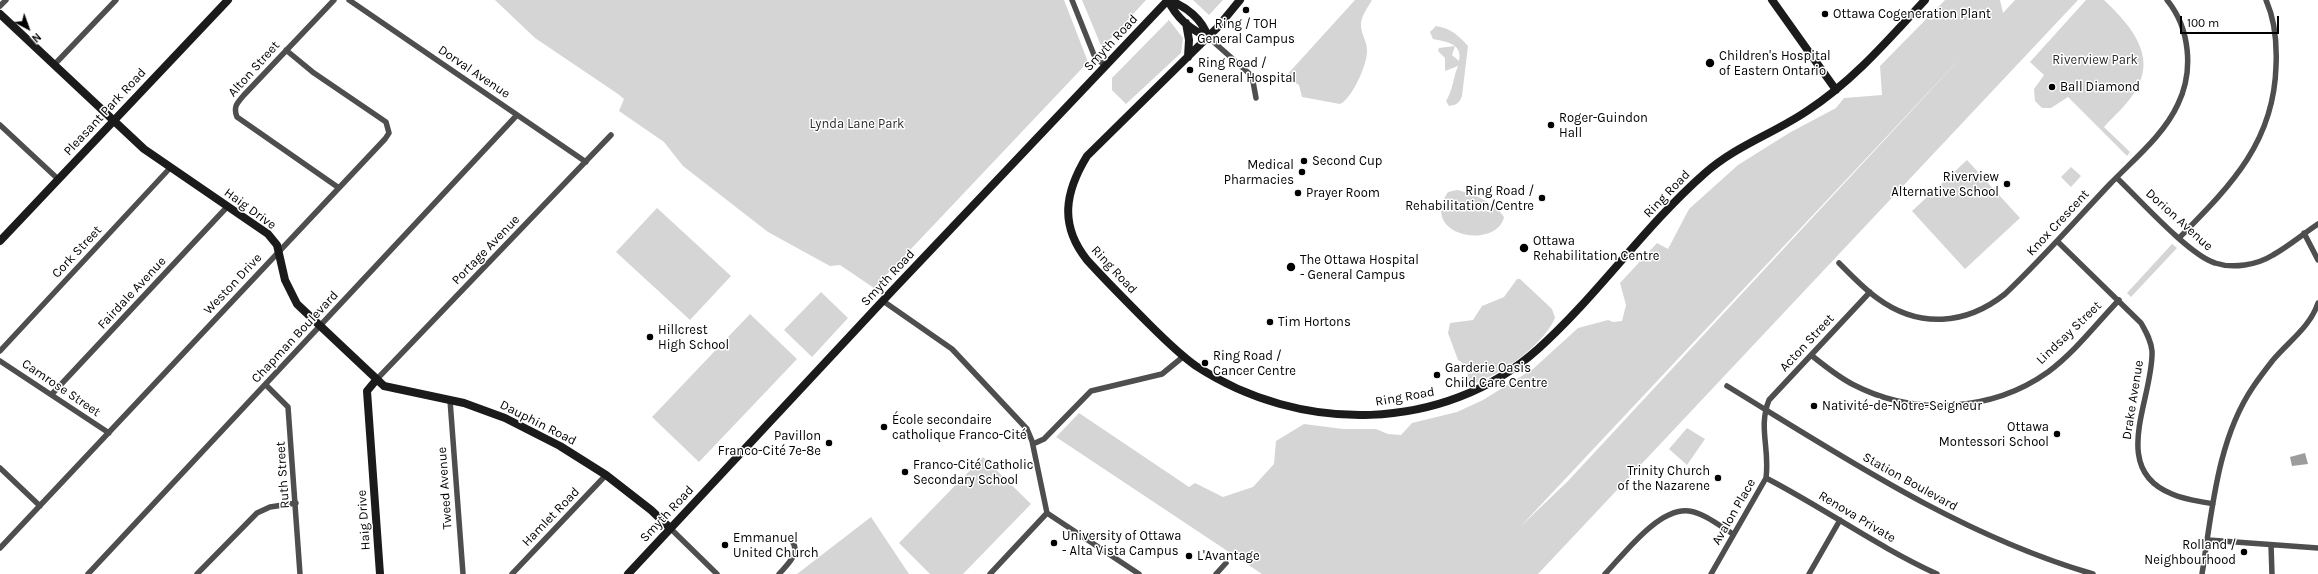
<!DOCTYPE html>
<meta charset="utf-8">
<style>
body{margin:0}
#map{position:relative;width:2318px;height:574px;overflow:hidden;background:#fff;font-family:Karla,sans-serif}
canvas{display:block}
.north{position:absolute;left:8px;top:8px;width:40px;height:40px;-webkit-text-stroke:3px #fff;paint-order:stroke;rotate:139deg;font-size:11px;font-weight:700;line-height:16px;text-align:center;color:#000}
.north::after{content:'';display:block;margin:auto;width:14px;height:18px;background:#000;clip-path:polygon(50% 0,100% 100%,50% 72%,0 100%)}
.scale{position:absolute;left:2180px;top:16px;width:99px;height:18px;box-sizing:border-box;border:2px solid #000;border-top:0;padding-left:5px;font-size:12px;line-height:14px;white-space:nowrap;color:#000;-webkit-text-stroke:3px #fff;paint-order:stroke}
</style>
<div id="map">
<canvas width="2318" height="574"></canvas>
<div class="north">N</div>
<div class="scale">100 m</div>
</div>
<script>
const context = document.querySelector('canvas').getContext('2d');
context.lineJoin = 'round';
function fill(path, color) { context.fillStyle = color; context.fill(path, 'evenodd'); }
function strokePath(path, color, width, dash) { context.strokeStyle = color; context.lineWidth = width; context.lineCap = dash ? 'butt' : 'round'; context.setLineDash(dash || []); context.stroke(path); }
function label(font, color, halo, rows, align = 'center') {
  context.font = font + ' Karla,sans-serif'; context.lineWidth = 3; context.setLineDash([]); context.textBaseline = 'middle'; context.strokeStyle = halo; context.fillStyle = color; for (const [text, x, y, turn = 0] of rows) {
    context.save(); context.translate(x, y); context.rotate((+turn || 0) * Math.PI / 180); context.textAlign = isNaN(turn) ? turn : align; if (halo) context.strokeText(text, 0, 0); context.fillText(text, 0, 0); context.restore();
  }
}
fill(new Path2D(`
 M 495,0 L 1064,0 L 1088,62 L 874,288 L 840,265 L 830,266 L 768,232 L 683,166 L 664,142 L 619,111 L 624,99 L 618,94 L 535,38 Z
 M 1082,0 L 1146,0 L 1102,48 Z
 M 1193,0 L 1223,0 L 1209,15 Z
 M 1355,0 L 1372,0 C 1368,7 1362,15 1361,23 C 1360,32 1367,41 1367,50 C 1368,63 1352,99 1340,104 L 1302,97 L 1299,85 L 1285,77 Z
 M 1945,0 L 2000,0 L 2003,13 L 2015,0 L 2078,0 L 1538,574 L 1262,574 L 1056,437 L 1079,413 L 1189,487 L 1195,483 L 1223,497 L 1253,487 L 1274,464 L 1276,441 L 1304,424 L 1343,429 L 1376,429 L 1388,434 L 1401,435 L 1412,423 L 1457,412 L 1483,400 L 1533,369 L 1578,328 L 1608,320 L 1613,322 L 1622,321 L 1626,305 L 1620,283 L 1657,243 L 1668,249 L 1689,209 L 1738,165 L 1789,133 L 1836,108 L 1844,98 L 1882,95 L 1880,66 ZM 1968,50 L 1568,481 L 1521,526 Z
 M 2086,0 L 2104,0 C 2126,21 2155,51 2139,84 C 2132,100 2116,114 2104,127 L 2130,152 L 2127,156 L 2068,97 L 2051,108 L 2042,108 L 2035,101 L 2034,89 L 2044,75 L 2030,62 Z
 M 1169,20 L 1183,38 L 1181,53 L 1126,104 L 1112,90 L 1112,78 Z
 M 1436,26 C 1452,29 1458,35 1468,46 L 1462,96 C 1459,103 1457,105 1449,106 L 1446,101 C 1453,90 1453,78 1458,66 L 1445,71 L 1445,58 L 1438,51 L 1439,48 L 1455,46 L 1452,55 L 1459,61 C 1463,43 1446,42 1433,39 L 1430,32 Z
 M 1967,160 L 2020,218 L 1965,269 L 1912,211 Z
 M 2071,167 L 2081,176 L 2071,187 L 2061,177 Z
 M 1457,190 C 1474,194 1494,202 1504,217 C 1497,250 1418,237 1448,192 Z
 M 657,208 L 731,276 L 690,320 L 616,252 Z
 M 2172,244 L 2177,248 L 2131,297 L 2127,293 Z
 M 1517,279 L 1520,279 L 1552,309 L 1555,318 C 1542,348 1492,381 1460,388 L 1458,387 L 1468,376 C 1467,368 1465,364 1458,360 L 1448,333 L 1450,323 L 1473,320 L 1482,306 L 1504,297 Z
 M 821,292 L 848,318 L 812,357 L 784,330 Z
 M 750,314 L 797,359 L 699,462 L 652,417 Z
 M 1687,428 L 1705,439 L 1687,465 L 1669,449 Z
 M 983,457 L 1031,504 L 963,574 L 930,574 L 899,543 Z
 M 871,517 L 909,574 L 797,574 Z`), '#d5d5d5');
fill(new Path2D(`
 M 2305,453 L 2308,464 L 2292,466 L 2290,457 Z`), '#9c9c9c');
strokePath(new Path2D(`
 M 334,0 L 244,95 C 237,103 233,107 237,117 L 339,188
 M 349,0 L 586,162
 M 1072,0 L 1094,55 L 1105,66
 M 0,6 L 6,0
 M 1208,37 L 1252,76 L 1256,98
 M 54,65 L 116,0
 M 0,125 L 58,179
 M 2117,178 C 2138,198 2189,255 2215,263 C 2233,269 2257,265 2273,255 C 2289,246 2303,234 2318,224
 M 2304,233 L 2318,260
 M 2179,238 C 2230,186 2274,143 2276,66 C 2277,44 2275,20 2266,0
 M 2057,241 L 2141,323 C 2146,332 2151,340 2152,351 C 2154,397 2108,469 2172,494 C 2185,500 2200,501 2213,504
 M 1839,263 C 1851,275 1863,288 1877,298 C 1919,329 1966,325 2005,294 C 2042,259 2075,221 2110,184 C 2133,160 2164,135 2178,104 C 2194,71 2190,28 2167,0
 M 883,301 L 952,349 L 1027,429 L 1032,441 L 1047,513 L 1139,574
 M 0,351 L 170,168
 M 1811,355 C 1825,366 1838,377 1854,385 C 1914,416 1992,412 2048,372 C 2075,352 2096,324 2119,300
 M 0,361 L 109,433
 M 377,379 L 611,135
 M 266,385 L 288,407 L 300,574
 M 1727,386 C 1845,458 1960,535 2093,574
 M 52,394 L 227,207
 M 450,400 L 463,574
 M 1033,444 L 1044,439 L 1091,391 L 1162,374 L 1184,356
 M 0,468 L 40,506
 M 1766,478 C 1824,508 1878,547 1937,574
 M 670,528 L 717,574
 M 2208,540 L 2318,548
 M 2271,545 L 2272,574
 M 0,548 L 385,139 L 389,133 L 386,122 L 314,73 L 286,50
 M 88,574 L 517,115
 M 197,574 L 257,513 L 270,507 L 296,503
 M 512,574 L 606,475
 M 779,574 C 787,565 801,553 792,541
 M 990,574 L 1047,513
 M 1216,574 L 1226,563
 M 1605,574 C 1624,554 1659,507 1689,511 C 1704,513 1720,526 1733,534
 M 1711,574 L 1766,478 C 1770,449 1758,427 1769,400 L 1870,292
 M 1809,574 L 1840,520
 M 2202,574 C 2212,512 2217,440 2253,387 C 2259,378 2266,369 2273,360 C 2289,341 2310,327 2318,303`), '#4e4e4e', 5.5);
strokePath(new Path2D(`
 M 1168,0 C 1186,6 1202,19 1208,37
 M 1168,0 C 1176,17 1191,30 1208,37
 M 1240,0 L 1217,28 L 1087,156 C 1065,192 1059,225 1087,260 C 1107,282 1128,303 1149,324 C 1164,339 1179,354 1196,366 C 1300,434 1443,434 1538,349 C 1598,295 1644,227 1704,174 C 1735,146 1773,134 1807,111 C 1853,81 1888,40 1925,0
 M 1772,0 L 1836,90
 M 0,14 L 144,149 L 268,234 L 277,245 L 285,280 L 297,304 L 384,386 L 464,403 L 505,418 L 560,446 L 606,475 L 651,510 L 670,528
 M 1186,23 L 1189,40 L 1188,57
 M 0,241 L 228,0
 M 377,379 L 367,391 L 380,574
 M 628,574 L 891,292 L 1168,0`), '#1b1b1b', 8);
for (const [x, y, r, color] of [
 [1246,10,4,"#000"],
 [1825,14,4,"#000"],
 [1710,63,5,"#000"],
 [1190,70,4,"#000"],
 [2052,87,4,"#000"],
 [1551,125,4,"#000"],
 [1304,161,4,"#000"],
 [1302,172,4,"#000"],
 [2007,184,4,"#000"],
 [1298,193,4,"#000"],
 [1542,198,4,"#000"],
 [1524,248,5,"#000"],
 [1291,267,5,"#000"],
 [1270,322,4,"#000"],
 [650,337,4,"#000"],
 [1205,363,4,"#000"],
 [1437,375,4,"#000"],
 [1814,406,4,"#000"],
 [884,427,4,"#000"],
 [2057,434,4,"#000"],
 [829,443,4,"#000"],
 [905,472,4,"#000"],
 [1718,478,4,"#000"],
 [1054,543,4,"#000"],
 [725,545,4,"#000"],
 [2244,552,4,"#000"],
 [1189,556,4,"#000"]
]) { const dot = new Path2D(); dot.arc(x, y, r, 0, 2 * Math.PI); context.fillStyle = color; context.fill(dot); strokePath(dot, '#fff', 1.5); }
label('13px', '#000', '#fff', [
 ["Ottawa Cogeneration Plant",1833,14],
 ["Ring / TOH",1246,24,"center"],
 ["General Campus",1246,39,"center"],
 ["Children's Hospital",1719,56],
 ["of Eastern Ontario",1719,71],
 ["Ring Road /",1198,63],
 ["General Hospital",1198,78],
 ["Ball Diamond",2060,87],
 ["Roger-Guindon",1559,118],
 ["Hall",1559,133],
 ["Second Cup",1312,161],
 ["Medical",1294,165,"right"],
 ["Pharmacies",1294,180,"right"],
 ["Riverview",1999,177,"right"],
 ["Alternative School",1999,192,"right"],
 ["Ring Road /",1534,191,"right"],
 ["Rehabilitation/Centre",1534,206,"right"],
 ["Prayer Room",1306,193],
 ["Ottawa",1533,241],
 ["Rehabilitation Centre",1533,256],
 ["The Ottawa Hospital",1300,260],
 ["- General Campus",1300,275],
 ["Tim Hortons",1278,322],
 ["Hillcrest",658,330],
 ["High School",658,345],
 ["Ring Road /",1213,356],
 ["Cancer Centre",1213,371],
 ["Garderie Oasis",1445,368],
 ["Child Care Centre",1445,383],
 ["Nativité-de-Notre-Seigneur",1822,406],
 ["École secondaire",892,420],
 ["catholique Franco-Cité",892,435],
 ["Ottawa",2049,427,"right"],
 ["Montessori School",2049,442,"right"],
 ["Pavillon",821,436,"right"],
 ["Franco-Cité 7e-8e",821,451,"right"],
 ["Franco-Cité Catholic",913,465],
 ["Secondary School",913,480],
 ["Trinity Church",1710,471,"right"],
 ["of the Nazarene",1710,486,"right"],
 ["University of Ottawa",1062,536],
 ["- Alta Vista Campus",1062,551],
 ["Emmanuel",733,538],
 ["United Church",733,553],
 ["Rolland /",2236,545,"right"],
 ["Neighbourhood",2236,560,"right"],
 ["L'Avantage",1197,556]
], 'left');
label('13px', '#000', '#fff', [
 ["Smyth Road",1111,43,-47],
 ["Alton Street",254,69,-48],
 ["Dorval Avenue",474,72,34],
 ["Pleasant Park Road",105,112,-47],
 ["Ring Road",1667,194,-46],
 ["Haig Drive",250,209,36],
 ["Dorion Avenue",2179,220,42],
 ["Knox Crescent",2058,223,-47],
 ["Portage Avenue",486,250,-46],
 ["Cork Street",77,252,-47],
 ["Ring Road",1114,270,47],
 ["Smyth Road",888,278,-47],
 ["Weston Drive",233,284,-47],
 ["Fairdale Avenue",132,293,-47],
 ["Lindsay Street",2069,333,-44],
 ["Chapman Boulevard",295,337,-47],
 ["Acton Street",1807,343,-47],
 ["Camrose Street",61,388,34],
 ["Ring Road",1405,397,-10],
 ["Drake Avenue",2133,400,-81],
 ["Dauphin Road",538,423,27],
 ["Ruth Street",283,475,-94],
 ["Station Boulevard",1910,482,29],
 ["Tweed Avenue",445,488,-94],
 ["Avalon Place",1734,512,-60],
 ["Smyth Road",667,514,-47],
 ["Hamlet Road",551,517,-46],
 ["Renova Private",1857,517,31],
 ["Haig Drive",364,520,-94]
]);
label('13px', '#2c2c2c', '#fff', [
 ["Riverview Park",2095,60],
 ["Lynda Lane Park",857,124]
]);
</script>
